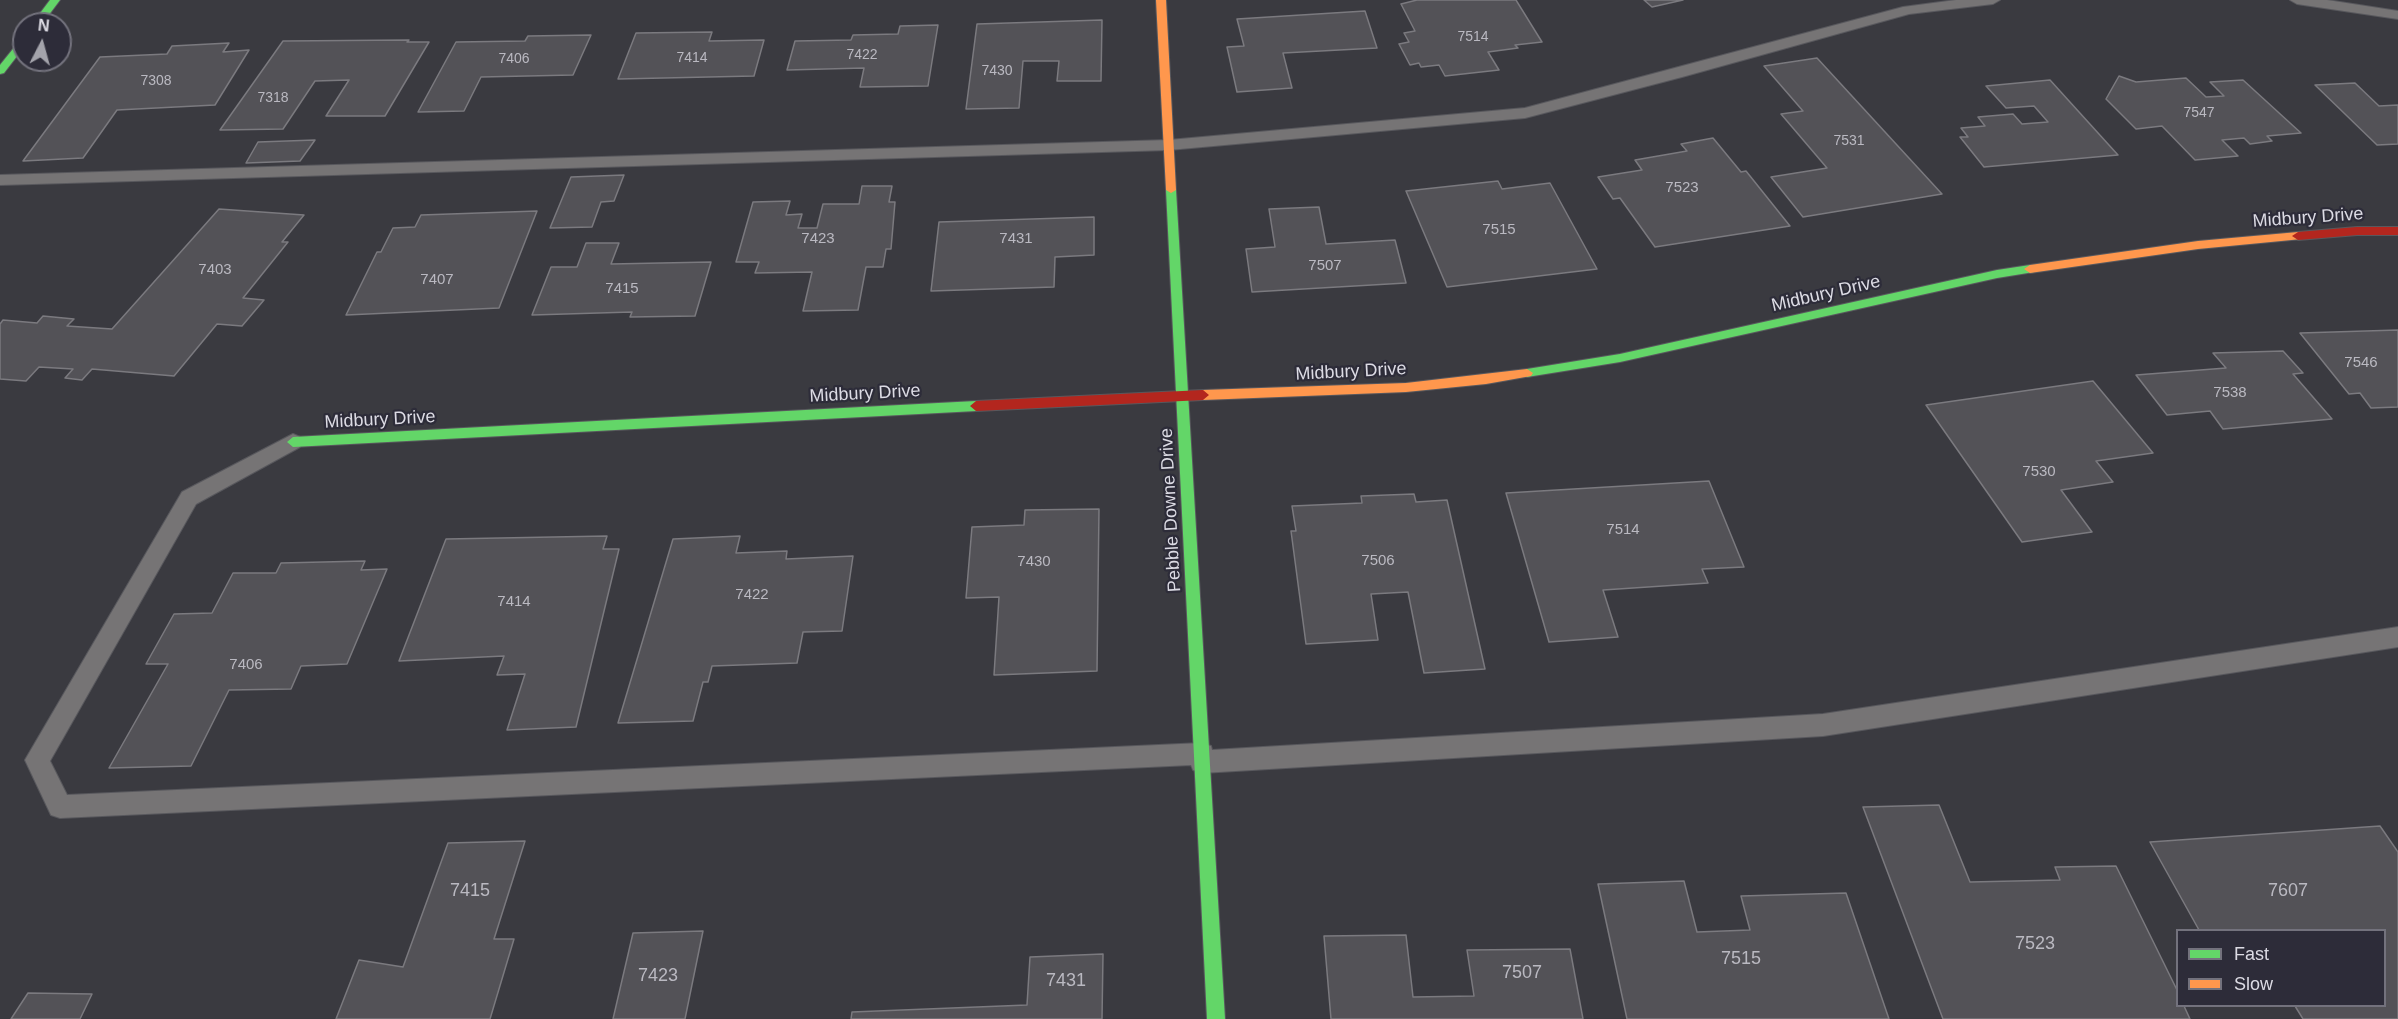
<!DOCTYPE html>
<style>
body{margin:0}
#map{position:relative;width:2398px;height:1019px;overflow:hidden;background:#3a3a40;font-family:Arial,sans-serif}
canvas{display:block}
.legend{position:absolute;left:2176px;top:929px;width:210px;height:78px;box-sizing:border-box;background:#2d2c39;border:2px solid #73727d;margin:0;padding:8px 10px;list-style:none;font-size:18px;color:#dcdbe4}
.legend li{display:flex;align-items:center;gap:12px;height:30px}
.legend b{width:30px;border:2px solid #73727d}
.north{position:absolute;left:12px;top:12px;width:60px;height:60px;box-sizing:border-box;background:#2d2c39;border:2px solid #73727d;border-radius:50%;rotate:6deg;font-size:16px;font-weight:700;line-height:24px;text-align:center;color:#dcdbe4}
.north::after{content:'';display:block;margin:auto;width:21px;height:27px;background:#a3a3ab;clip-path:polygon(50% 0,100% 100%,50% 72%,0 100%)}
</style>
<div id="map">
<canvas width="2398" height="1019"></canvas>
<ul class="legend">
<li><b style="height:8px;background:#63d668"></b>Fast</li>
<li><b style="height:8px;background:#ff974d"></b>Slow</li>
</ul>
<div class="north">N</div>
</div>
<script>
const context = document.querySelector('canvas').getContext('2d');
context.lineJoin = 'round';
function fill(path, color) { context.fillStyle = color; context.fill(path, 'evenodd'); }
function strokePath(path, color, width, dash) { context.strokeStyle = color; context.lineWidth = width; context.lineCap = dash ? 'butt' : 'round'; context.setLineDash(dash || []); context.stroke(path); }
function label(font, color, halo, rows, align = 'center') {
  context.font = font + ' Arial,sans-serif'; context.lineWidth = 4.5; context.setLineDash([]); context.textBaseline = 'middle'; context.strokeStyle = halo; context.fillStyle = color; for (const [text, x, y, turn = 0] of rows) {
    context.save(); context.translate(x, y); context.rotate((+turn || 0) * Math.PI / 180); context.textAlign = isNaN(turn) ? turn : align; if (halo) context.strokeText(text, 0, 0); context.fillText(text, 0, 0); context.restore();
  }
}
const building = new Path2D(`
 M 1417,0 L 1516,0 L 1542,42 L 1515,45 L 1518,48 L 1488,52 L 1499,70 L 1445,76 L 1439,65 L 1421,67 L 1419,63 L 1410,65 L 1399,44 L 1409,42 L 1404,33 L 1415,31 L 1401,4 Z
 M 1644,0 L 1683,0 L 1652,7 Z
 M 1365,11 L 1377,48 L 1283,53 L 1292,88 L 1237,92 L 1227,47 L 1244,46 L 1237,19 Z
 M 1102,20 L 1101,81 L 1057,81 L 1059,61 L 1023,61 L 1019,108 L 966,109 L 977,24 Z
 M 938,25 L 928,86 L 860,87 L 864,68 L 787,70 L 795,41 L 851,40 L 853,35 L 898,34 L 900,26 Z
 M 712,32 L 709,41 L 764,40 L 754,76 L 618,79 L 636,33 Z
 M 591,35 L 573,75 L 481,77 L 464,111 L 418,112 L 456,42 L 525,41 L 528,36 Z
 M 409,40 L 407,42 L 429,42 L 385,116 L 326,116 L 349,80 L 315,81 L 283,129 L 220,130 L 283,41 Z
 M 229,43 L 223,52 L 249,50 L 215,105 L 117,110 L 83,158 L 23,161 L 100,57 L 167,54 L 172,46 Z
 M 1817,58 L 1942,194 L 1803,217 L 1771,177 L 1827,168 L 1781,114 L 1803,111 L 1764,66 Z
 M 2119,76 L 2136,82 L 2186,78 L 2206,97 L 2224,96 L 2210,82 L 2243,80 L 2301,133 L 2267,136 L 2272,141 L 2250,144 L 2244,138 L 2222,140 L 2238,156 L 2195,160 L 2162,126 L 2136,129 L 2106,99 Z
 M 2050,80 L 2118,155 L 1984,167 L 1960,137 L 1968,137 L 1961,128 L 1985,126 L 1978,117 L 2013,114 L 2022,124 L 2048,122 L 2034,106 L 2006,108 L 1986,86 Z
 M 2355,83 L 2379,106 L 2398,105 L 2398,144 L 2377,145 L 2315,85 Z
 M 1713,138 L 1741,172 L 1746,171 L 1790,226 L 1655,247 L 1620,198 L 1613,199 L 1598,177 L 1642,170 L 1635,160 L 1687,151 L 1681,144 Z
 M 315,140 L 300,161 L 246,163 L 258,142 Z
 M 624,175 L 614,201 L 601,202 L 592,227 L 550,228 L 571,177 Z
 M 1498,181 L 1502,189 L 1550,183 L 1597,269 L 1447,287 L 1406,191 Z
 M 862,186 L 892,186 L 889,202 L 895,202 L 891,249 L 886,249 L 883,267 L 866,267 L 858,310 L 803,311 L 812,272 L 755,273 L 759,262 L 736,262 L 753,202 L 790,201 L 786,215 L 802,214 L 798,228 L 817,228 L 823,204 L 859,204 Z
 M 1319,207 L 1326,244 L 1395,240 L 1406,283 L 1252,292 L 1246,249 L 1275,247 L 1269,209 Z
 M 219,209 L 304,215 L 282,242 L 288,242 L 243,298 L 264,300 L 242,326 L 217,324 L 174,376 L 92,369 L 82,380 L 65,378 L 73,369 L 39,367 L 26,381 L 0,379 L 0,324 L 3,320 L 37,323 L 43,316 L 74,319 L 67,326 L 112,329 Z
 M 537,211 L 499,308 L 346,315 L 377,252 L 381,252 L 393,228 L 415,227 L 421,215 Z
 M 1094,217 L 1094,255 L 1055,257 L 1054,287 L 931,291 L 939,222 Z
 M 586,243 L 619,243 L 611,264 L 711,262 L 695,316 L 630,317 L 632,312 L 532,315 L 551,267 L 577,267 Z
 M 2398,330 L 2398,407 L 2371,408 L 2360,393 L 2349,394 L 2300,333 Z
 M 2283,351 L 2303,373 L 2293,374 L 2332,419 L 2223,429 L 2210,411 L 2167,415 L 2136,375 L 2226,368 L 2213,353 Z
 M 2093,381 L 2153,453 L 2096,461 L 2113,482 L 2061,490 L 2092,532 L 2022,542 L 1926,405 Z
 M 1709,481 L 1744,567 L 1702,569 L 1708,583 L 1603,590 L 1618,637 L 1549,642 L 1506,493 Z
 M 1414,494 L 1416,502 L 1447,500 L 1485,669 L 1424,673 L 1408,592 L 1371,594 L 1378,640 L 1306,644 L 1291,531 L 1296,531 L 1292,506 L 1362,503 L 1361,496 Z
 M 1099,509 L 1097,671 L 994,675 L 999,597 L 966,598 L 972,527 L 1024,525 L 1025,510 Z
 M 607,536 L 603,549 L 619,549 L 576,727 L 507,730 L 525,674 L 497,675 L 504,656 L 399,661 L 446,539 Z
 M 740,536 L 736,553 L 787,551 L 786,559 L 853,556 L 842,631 L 803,632 L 797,663 L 712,666 L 708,682 L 703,682 L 693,721 L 618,723 L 673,539 Z
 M 365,561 L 361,570 L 387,569 L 347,664 L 301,666 L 291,689 L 229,690 L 191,766 L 109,768 L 168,664 L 146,664 L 174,614 L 212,613 L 233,573 L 276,573 L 281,563 Z
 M 1939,805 L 1970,882 L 2060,880 L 2055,867 L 2116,866 L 2178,992 L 2178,1006 L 2184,1006 L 2190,1019 L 1943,1019 L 1863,807 Z
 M 2380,826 L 2398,852 L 2398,1019 L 2303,1019 L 2295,1006 L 2384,1006 L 2384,930 L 2199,930 L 2150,842 Z
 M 525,841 L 494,939 L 514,939 L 490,1019 L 336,1019 L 359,960 L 403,967 L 448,843 Z
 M 1684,881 L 1697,932 L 1750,930 L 1741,896 L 1846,893 L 1889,1019 L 1627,1019 L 1598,884 Z
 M 703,931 L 685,1019 L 613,1019 L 633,933 Z
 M 1406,935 L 1413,997 L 1474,996 L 1467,950 L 1570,949 L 1583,1019 L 1331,1019 L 1324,936 Z
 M 1103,954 L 1102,1019 L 851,1019 L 852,1012 L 1027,1005 L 1030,957 Z
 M 28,993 L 92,994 L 80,1019 L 11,1019 Z`);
fill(building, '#535257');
strokePath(building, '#7b7a7f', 1.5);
const lane = new Path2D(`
 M 1956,0 L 2000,0 L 1993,4 L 1909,14 L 1682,77 L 1525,118 L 1169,150 L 0,185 L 0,175 L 1169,140 L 1525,108 L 1903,7 Z
 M 2290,0 L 2327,0 L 2398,11 L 2398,19 L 2297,4 Z
 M 293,434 L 300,437 L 303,442 L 300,447 L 196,504 L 50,761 L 67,795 L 1202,743 L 1211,746 L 1212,750 L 1823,714 L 2398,627 L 2398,647 L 1823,736 L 1202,773 L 1193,770 L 1191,765 L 60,818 L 51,815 L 25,760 L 182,492 Z`);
const fast = new Path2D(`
 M 50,0 L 60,0 L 42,24 L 32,24 Z
 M 24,38 L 24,47 L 4,73 L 0,74 L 0,65 L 21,39 Z
 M 1171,187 L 1176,190 L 1225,1019 L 1207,1019 L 1166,190 Z
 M 2030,265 L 2034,266 L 2036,269 L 2034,272 L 1997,278 L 1620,362 L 1527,377 L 1521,373 L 1527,369 L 1620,354 L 1997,270 Z
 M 976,401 L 982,406 L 976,411 L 293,447 L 287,442 L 293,437 Z`);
const slow = new Path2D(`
 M 1156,0 L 1166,0 L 1176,190 L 1171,193 L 1166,190 Z
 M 2298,232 L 2304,236 L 2302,239 L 2198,249 L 2030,273 L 2024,269 L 2030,265 L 2198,241 Z
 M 1527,369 L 1533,373 L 1531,376 L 1486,384 L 1406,392 L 1203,400 L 1197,395 L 1203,390 L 1406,383 Z`);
const jam = new Path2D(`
 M 2357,227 L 2398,227 L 2398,235 L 2357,235 L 2298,240 L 2292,236 L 2298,232 Z
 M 1203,390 L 1209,395 L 1203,400 L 976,411 L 970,406 L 976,401 Z`);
strokePath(lane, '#58585d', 2);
strokePath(fast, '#58585d', 2);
strokePath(slow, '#58585d', 2);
strokePath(jam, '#58585d', 2);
fill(lane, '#767475');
fill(fast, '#63d668');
fill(slow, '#ff974d');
fill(jam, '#b3261e');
label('14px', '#bab9c1', null, [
 ["7514",1473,37],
 ["7422",862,55],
 ["7414",692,58],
 ["7406",514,59],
 ["7430",997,71],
 ["7308",156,81],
 ["7318",273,98],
 ["7547",2199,113],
 ["7531",1849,141]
]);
label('15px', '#bab9c1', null, [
 ["7523",1682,188],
 ["7515",1499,230],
 ["7423",818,239],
 ["7431",1016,239],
 ["7507",1325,266],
 ["7403",215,270],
 ["7407",437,280],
 ["7415",622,289],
 ["7546",2361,363],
 ["7538",2230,393],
 ["7530",2039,472],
 ["7514",1623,530],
 ["7506",1378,561],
 ["7430",1034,562],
 ["7422",752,595],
 ["7414",514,602],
 ["7406",246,665]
]);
label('18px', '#dcdbe4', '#2d2c39', [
 ["Midbury Drive",2308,218,-4],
 ["Midbury Drive",1826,294,-13],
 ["Midbury Drive",1351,372,-3],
 ["Midbury Drive",865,394,-3],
 ["Midbury Drive",380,420,-3],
 ["Pebble Downe Drive",1171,510,-93]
]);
label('18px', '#bab9c1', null, [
 ["7415",470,891],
 ["7607",2288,891],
 ["7523",2035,944],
 ["7515",1741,959],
 ["7507",1522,973],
 ["7423",658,976],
 ["7431",1066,981]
]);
</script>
